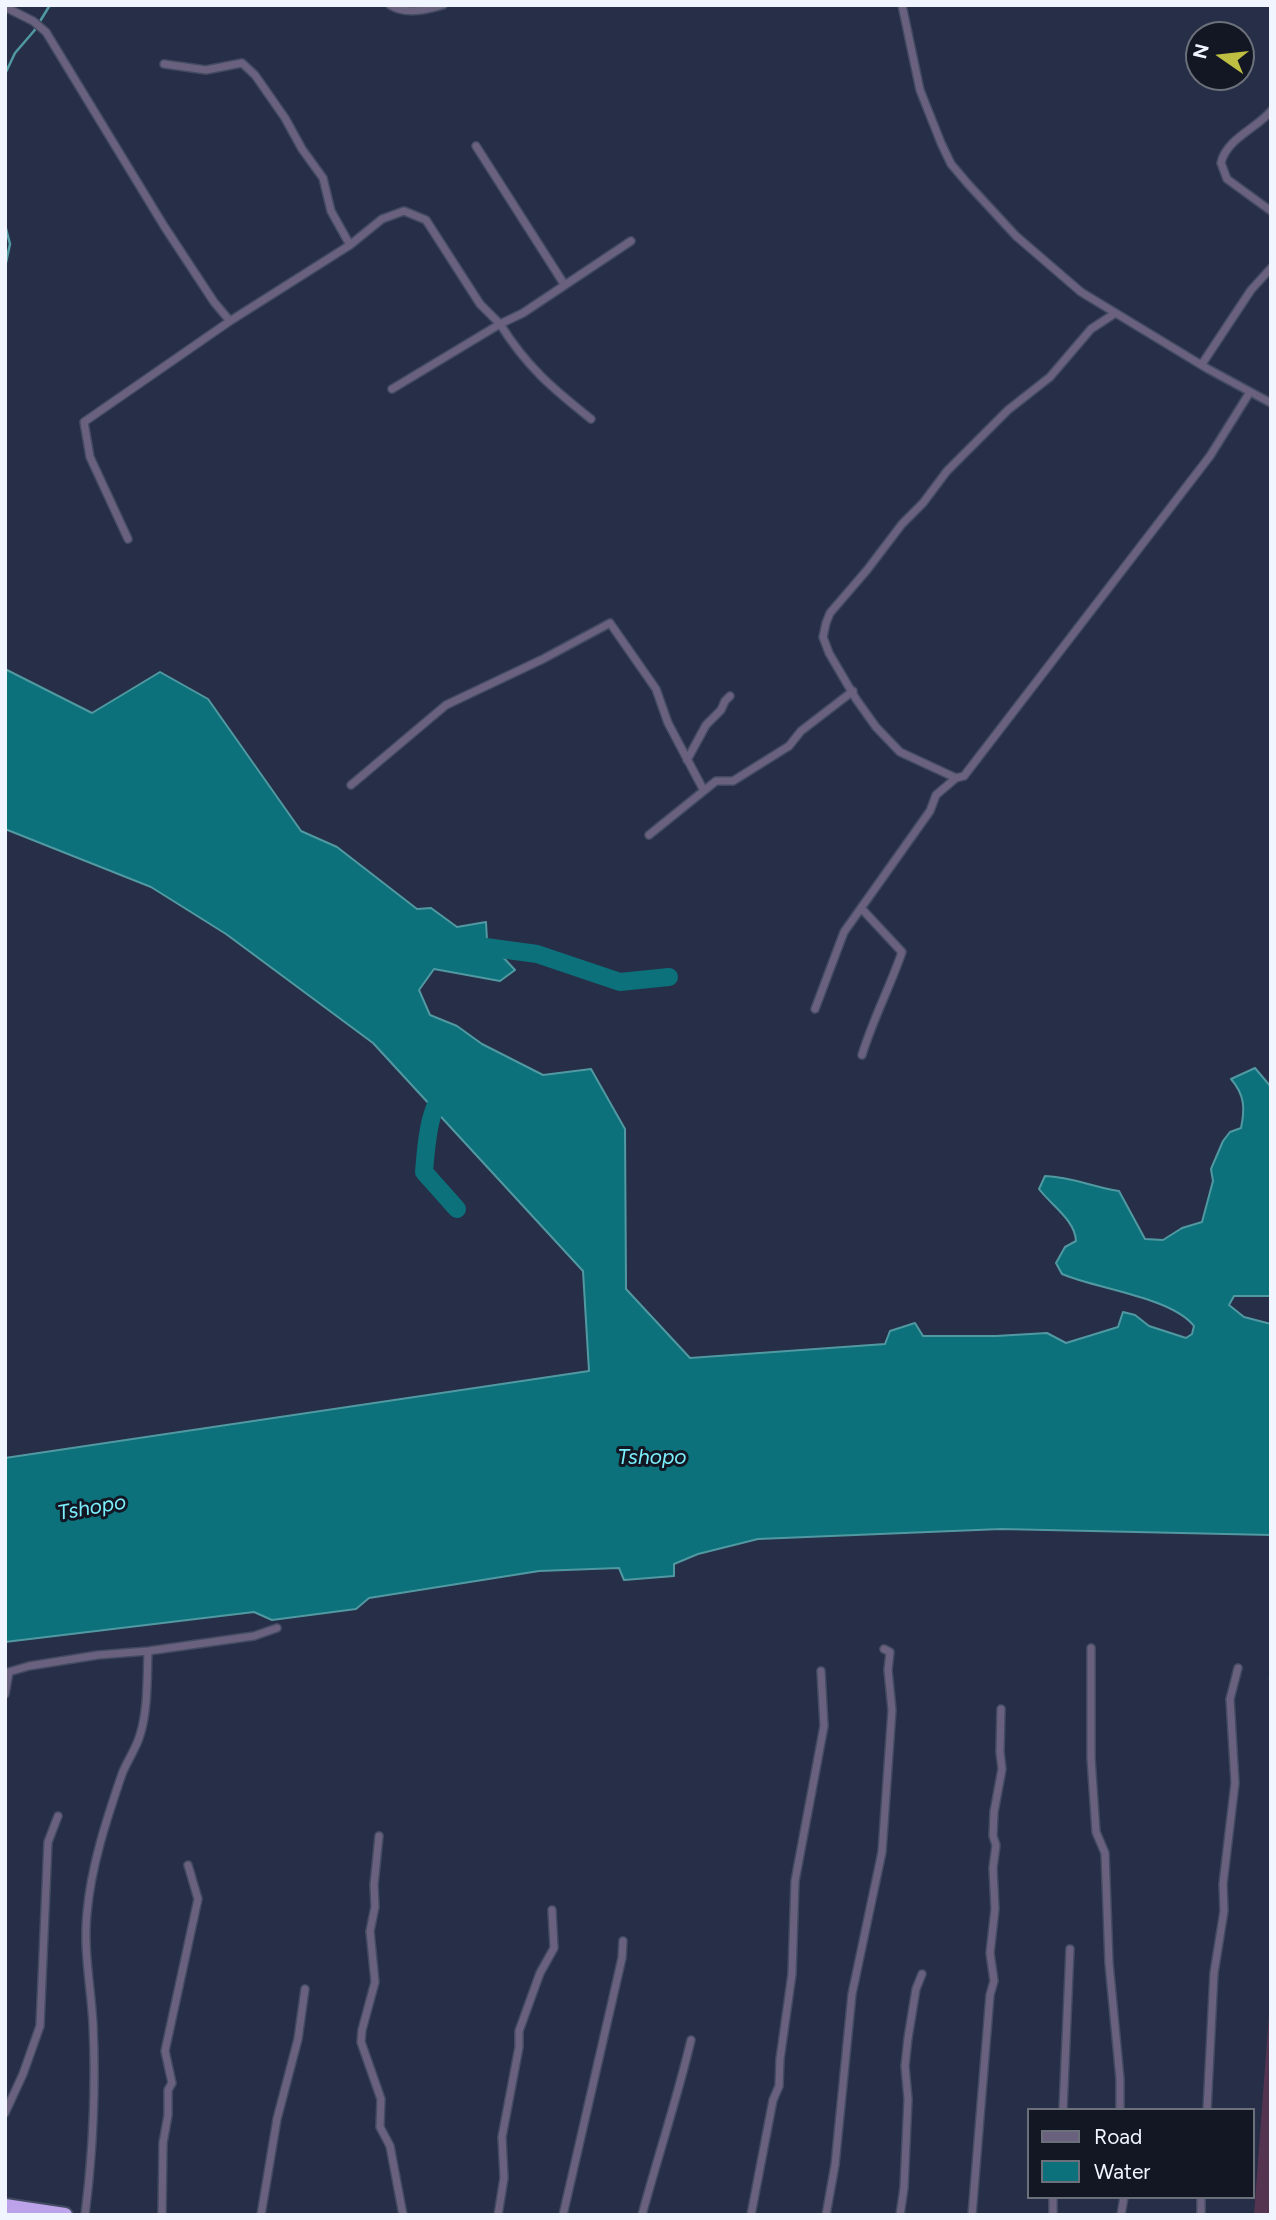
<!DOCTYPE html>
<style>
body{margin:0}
#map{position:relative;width:1276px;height:2220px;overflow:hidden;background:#262f47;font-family:Figtree,sans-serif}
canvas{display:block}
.frame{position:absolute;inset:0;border:7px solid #f1f5ff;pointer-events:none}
.legend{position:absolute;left:1027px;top:2108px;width:228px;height:91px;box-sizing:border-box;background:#131723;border:2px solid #6c707b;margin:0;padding:9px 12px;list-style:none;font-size:21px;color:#f1f5ff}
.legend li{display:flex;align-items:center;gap:14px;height:35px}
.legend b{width:35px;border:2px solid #6c707b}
.north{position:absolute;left:1185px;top:21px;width:70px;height:70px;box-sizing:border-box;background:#131723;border:2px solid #6c707b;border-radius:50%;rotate:284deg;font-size:19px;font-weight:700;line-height:28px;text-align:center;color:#f1f5ff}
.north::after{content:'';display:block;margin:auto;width:24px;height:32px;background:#bebf42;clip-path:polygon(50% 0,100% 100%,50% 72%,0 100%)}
</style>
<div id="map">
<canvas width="1276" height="2220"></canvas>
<div class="frame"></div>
<ul class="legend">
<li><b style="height:9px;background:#6a617e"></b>Road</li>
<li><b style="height:19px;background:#0c717a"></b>Water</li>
</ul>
<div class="north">N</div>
</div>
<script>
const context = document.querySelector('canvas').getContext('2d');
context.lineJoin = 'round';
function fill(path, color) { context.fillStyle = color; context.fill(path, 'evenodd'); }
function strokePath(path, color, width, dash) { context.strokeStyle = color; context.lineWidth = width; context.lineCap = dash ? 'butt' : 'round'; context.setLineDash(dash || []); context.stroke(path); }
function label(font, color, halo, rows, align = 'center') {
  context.font = font + ' Figtree,sans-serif'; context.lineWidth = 6; context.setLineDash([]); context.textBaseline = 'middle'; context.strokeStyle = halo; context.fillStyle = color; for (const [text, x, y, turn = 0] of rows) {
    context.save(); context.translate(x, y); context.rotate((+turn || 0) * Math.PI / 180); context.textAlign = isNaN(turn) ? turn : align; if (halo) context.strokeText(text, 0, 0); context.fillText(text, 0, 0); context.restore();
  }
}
fill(new Path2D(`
 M 1271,1987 L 1271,2215 L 1254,2215 Z`), '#553451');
const water = new Path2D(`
 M 5,669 L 92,713 L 160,672 L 208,699 L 301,831 L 337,847 L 417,909 L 431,908 L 457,927 L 486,922 L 487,940 L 515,970 L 500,981 L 434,969 L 419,990 L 430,1015 L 457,1026 L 482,1044 L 543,1075 L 591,1069 L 625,1129 L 626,1289 L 690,1358 L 885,1344 L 890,1331 L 915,1323 L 923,1336 L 996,1336 L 1047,1333 L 1066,1343 L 1118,1327 L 1123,1312 L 1135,1315 L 1149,1326 L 1186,1338 L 1192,1334 L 1194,1326 C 1171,1297 1097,1289 1062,1274 L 1056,1263 L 1065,1247 L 1076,1241 C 1075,1220 1052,1206 1039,1189 L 1045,1176 C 1073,1177 1092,1187 1119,1191 L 1145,1239 L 1163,1240 L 1182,1228 L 1202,1222 L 1213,1181 L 1211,1169 L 1223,1141 L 1230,1132 L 1241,1128 C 1245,1109 1245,1095 1231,1079 L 1255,1068 L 1271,1087 L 1271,1296 L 1234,1296 L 1229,1305 L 1244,1317 L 1271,1324 L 1271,1535 L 1001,1529 L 758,1539 L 698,1554 L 674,1564 L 674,1576 L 624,1580 L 619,1568 L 539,1571 L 369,1598 L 356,1609 L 272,1620 L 254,1612 L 5,1642 L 5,1458 L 589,1371 L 583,1271 L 373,1043 L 226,934 L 151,887 L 5,829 Z`);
fill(water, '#0c717a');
strokePath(water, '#5199a2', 2);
strokePath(new Path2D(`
 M 5,74 L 15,53 L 34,31 L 50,5
 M 5,225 L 10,244 L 5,267
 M 1270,1679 L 1271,1678`), '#5199a2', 2.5);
strokePath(new Path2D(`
 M 471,945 L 537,954 L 620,982 L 669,977
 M 445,1092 C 428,1107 426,1150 424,1172 L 457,1209`), '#0c717a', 18);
const street = new Path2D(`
 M 390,5 C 406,15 426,10 443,5
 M 902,5 L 920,90 L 941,143 L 951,164 L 968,184 L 1016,236 L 1081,292 L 1208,369 L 1271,403
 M 5,7 L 33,21 L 46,32 L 164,226 L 214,302 L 230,321
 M 164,64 L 206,70 L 242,63 L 255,75 L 285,118 L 302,149 L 323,178 L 331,211 L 350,245
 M 1271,111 C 1257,128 1226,139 1221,163 L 1227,179 L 1271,211
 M 476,146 L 564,284
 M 1114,314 L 1091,329 L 1050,377 L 1008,410 L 947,471 L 923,503 L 902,524 L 867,570 L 830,613 L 826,623 L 823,637 L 829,653 L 856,699 L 876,727 L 900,752 L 956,778 L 964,776 L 1210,456 L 1250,392
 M 1202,364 L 1251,290 L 1271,268
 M 392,389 L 500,324 C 527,367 552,388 591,419
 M 128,539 L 90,457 L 84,422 L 230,321 L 350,245 L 382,219 L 404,211 L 426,220 L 480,304 L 500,324 L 523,313 L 631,241
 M 687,760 L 706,725 L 721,710 L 725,701 L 730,696
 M 351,785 L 446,705 L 543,659 L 610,623 L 656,689 L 668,723 L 703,789
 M 649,835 L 716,781 L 733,781 L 789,746 L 801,731 L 853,691
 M 861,908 L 902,952 C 890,987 873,1019 862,1055
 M 815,1009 L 844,932 L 930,811 L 936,795 L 956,778
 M 1091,1648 L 1091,1758 L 1096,1832 L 1105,1853 L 1109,1963 L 1120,2079 L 1120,2110
 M 5,1673 L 29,1666 L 98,1655 L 148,1651 L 254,1636 L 277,1628
 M 5,1694 L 9,1672
 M 379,1836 L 374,1885 L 375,1907 L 370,1931 L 375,1982 L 362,2030 L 361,2042 L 381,2099 L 380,2127 L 390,2146 L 403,2215
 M 1063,2110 L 1070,1949
 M 1207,2110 L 1214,1973 L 1224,1911 L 1223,1884 L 1235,1783 L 1230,1699 L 1238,1668
 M 5,2113 L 23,2074 L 40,2026 L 48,1842 L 58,1816
 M 85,2215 C 93,2152 96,2088 93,2024 C 91,1987 83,1950 87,1913 C 91,1866 107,1818 122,1774 C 127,1761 136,1749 140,1735 C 148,1710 147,1678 148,1651
 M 162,2215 L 163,2143 L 168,2115 L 168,2090 L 172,2083 L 165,2051 L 198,1899 L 188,1865
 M 261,2215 L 277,2119 L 298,2039 L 305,1989
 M 498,2215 L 504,2178 L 502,2137 L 519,2047 L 519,2031 L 540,1973 L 554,1948 L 552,1910
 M 563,2215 L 622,1958 L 623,1941
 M 642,2215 C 658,2156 677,2099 691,2040
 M 751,2215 L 773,2100 L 779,2086 L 780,2059 L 792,1974 L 795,1881 L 824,1726 L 821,1671
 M 826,2215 L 835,2165 L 852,1994 L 882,1852 L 892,1710 L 888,1670 L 890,1652 L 884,1649
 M 900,2215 L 904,2188 L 908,2099 L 905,2066 L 908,2038 L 916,1989 L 922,1974
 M 972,2215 L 990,1995 L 994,1981 L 990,1953 L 995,1909 L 993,1868 L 996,1845 L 993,1836 L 994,1812 L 1002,1769 L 1000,1752 L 1001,1709
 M 1053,2215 L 1053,2197
 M 1121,2215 L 1124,2197
 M 1201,2215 L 1201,2197`);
const highway = new Path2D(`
 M 5,2206 L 65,2215`);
strokePath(street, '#424b61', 10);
strokePath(highway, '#424b61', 18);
strokePath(street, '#6a617e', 7);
strokePath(highway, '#bba2e9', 14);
label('italic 21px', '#7beffc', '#131723', [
 ["Tshopo",652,1458],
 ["Tshopo",92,1508,-10]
]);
</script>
